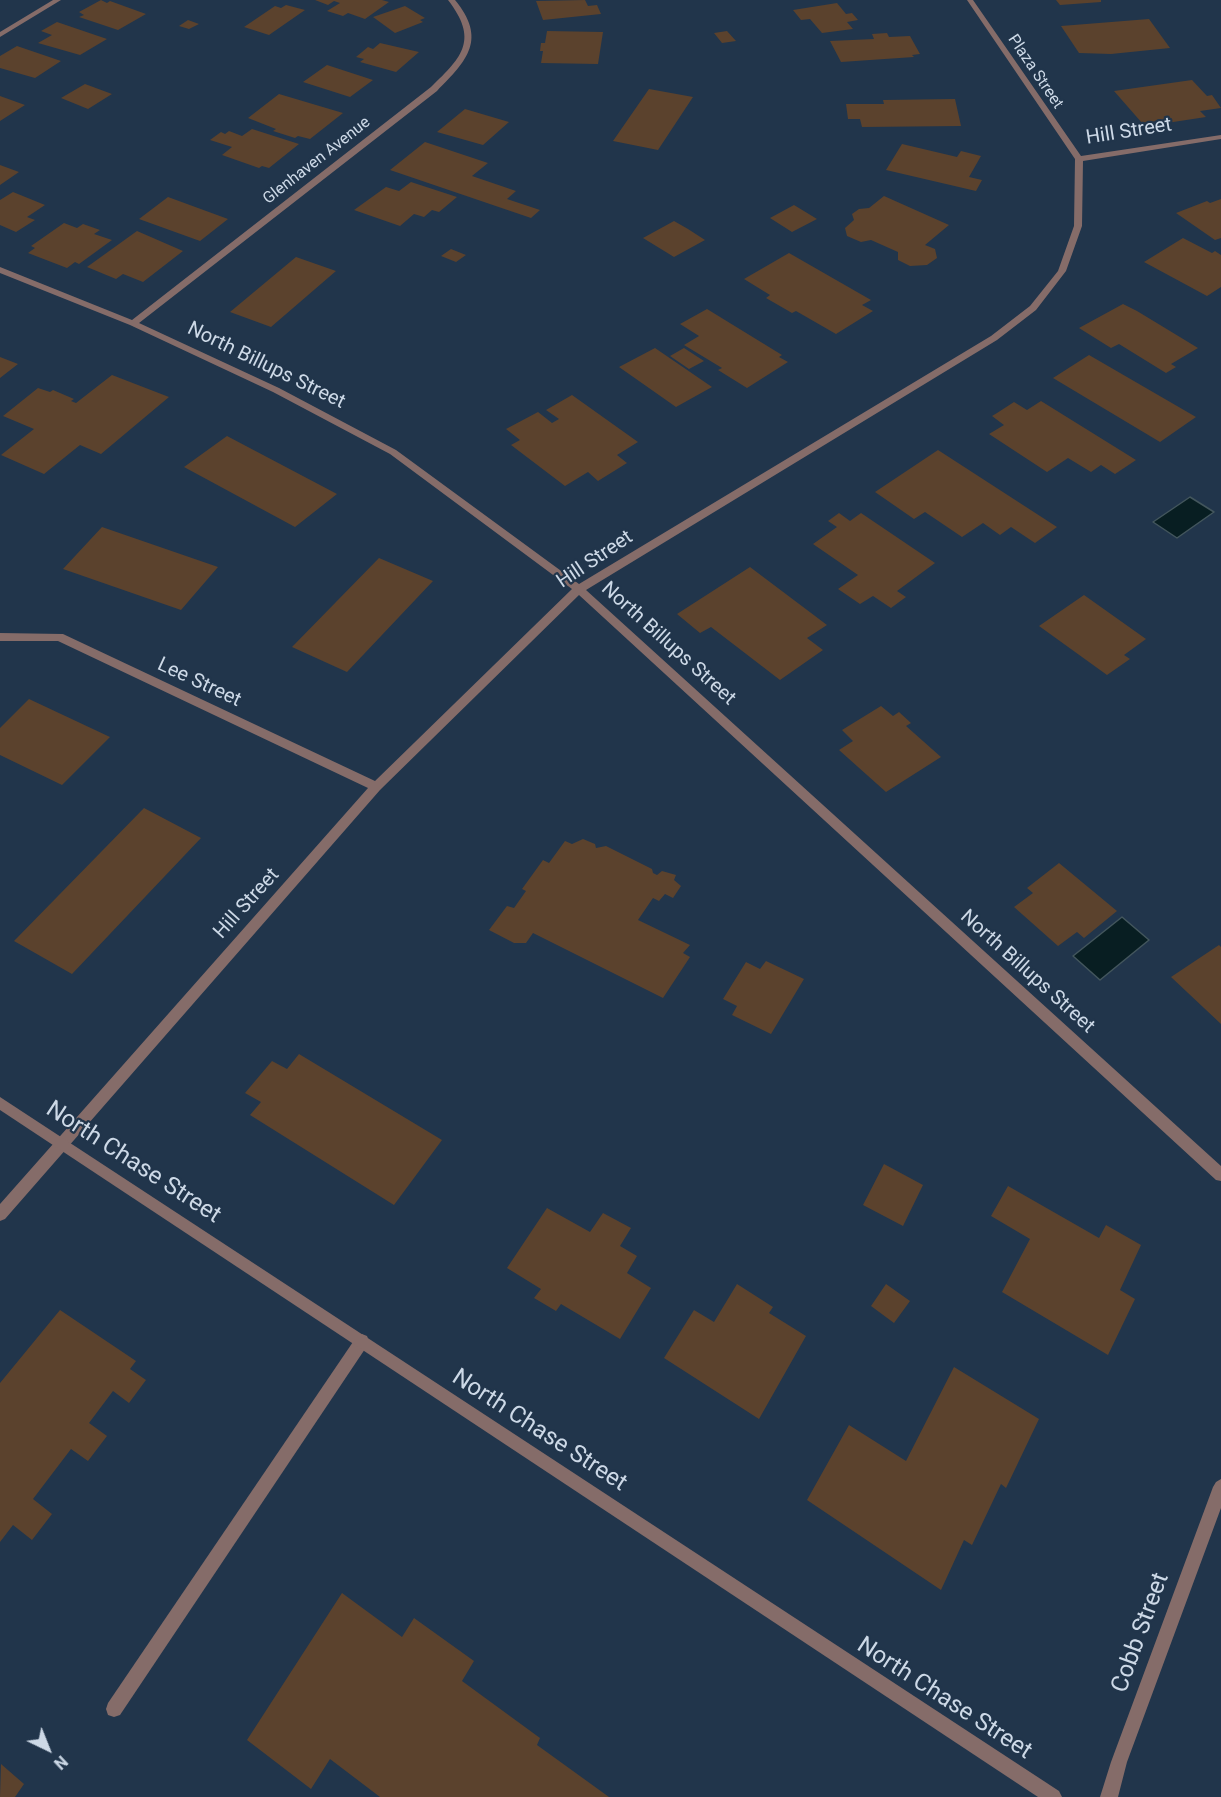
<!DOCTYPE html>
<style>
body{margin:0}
#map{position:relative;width:1221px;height:1797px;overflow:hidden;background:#21354b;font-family:Roboto,sans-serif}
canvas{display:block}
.north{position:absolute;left:18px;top:1719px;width:60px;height:60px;-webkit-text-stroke:4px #21354b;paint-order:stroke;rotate:137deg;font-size:16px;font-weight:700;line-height:24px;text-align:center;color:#cdd9e7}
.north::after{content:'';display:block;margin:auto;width:21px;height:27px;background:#cdd9e7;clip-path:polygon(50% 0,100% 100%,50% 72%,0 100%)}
</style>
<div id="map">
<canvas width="1221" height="1797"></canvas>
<div class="north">N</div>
</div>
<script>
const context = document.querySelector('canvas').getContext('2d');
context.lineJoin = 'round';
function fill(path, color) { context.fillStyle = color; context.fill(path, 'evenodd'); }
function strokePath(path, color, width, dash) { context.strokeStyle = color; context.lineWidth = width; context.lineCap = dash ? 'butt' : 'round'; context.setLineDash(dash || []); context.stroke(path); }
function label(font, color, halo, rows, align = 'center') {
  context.font = font + ' Roboto,sans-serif'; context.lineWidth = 4.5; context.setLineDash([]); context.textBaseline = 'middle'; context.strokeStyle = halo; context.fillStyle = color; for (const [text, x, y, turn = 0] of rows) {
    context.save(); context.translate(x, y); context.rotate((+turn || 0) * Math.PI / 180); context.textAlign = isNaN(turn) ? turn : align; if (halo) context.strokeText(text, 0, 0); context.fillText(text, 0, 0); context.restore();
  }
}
const water = new Path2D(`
 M 1190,497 L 1214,512 L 1177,538 L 1153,522 Z
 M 1122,917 L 1149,940 L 1100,980 L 1073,956 Z`);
fill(water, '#081e22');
strokePath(water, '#43565d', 1.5);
fill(new Path2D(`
 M 101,0 L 107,3 L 110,1 L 146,14 L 118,30 L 79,17 L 84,15 L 79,12 Z
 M 315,0 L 382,0 L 389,2 L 365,19 L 348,13 L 343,16 L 327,11 L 340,3 L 334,1 L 328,5 Z
 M 585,0 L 588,6 L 597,5 L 601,14 L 543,20 L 536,1 Z
 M 1056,0 L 1101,0 L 1101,2 L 1060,5 Z
 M 837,3 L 846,14 L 852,13 L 858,20 L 847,22 L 853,29 L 822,33 L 810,19 L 801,20 L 793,10 Z
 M 286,5 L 305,10 L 269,35 L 244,27 L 275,6 L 281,8 Z
 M 405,6 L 425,18 L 420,20 L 423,22 L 395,33 L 373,17 Z
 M 1149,19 L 1170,48 L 1111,54 L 1079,53 L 1061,26 Z
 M 188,20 L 199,24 L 189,29 L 179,26 Z
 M 57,22 L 107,39 L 80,55 L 38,43 L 52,35 L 41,31 Z
 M 547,31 L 603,32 L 598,64 L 541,63 L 543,51 L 540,51 L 541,43 L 545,43 Z
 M 727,31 L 736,41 L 722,43 L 714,33 Z
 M 887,33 L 889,37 L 910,36 L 920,54 L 912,55 L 914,57 L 841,62 L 830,41 L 874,39 L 872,34 Z
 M 380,43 L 419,52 L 396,72 L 360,62 L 364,59 L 356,57 L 368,47 L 373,49 Z
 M 17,46 L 61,61 L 35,78 L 0,68 L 0,56 Z
 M 327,65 L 373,80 L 350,97 L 303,82 Z
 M 1192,80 L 1207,96 L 1212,95 L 1221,108 L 1200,111 L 1206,117 L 1160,124 L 1157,121 L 1142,123 L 1114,91 Z
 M 85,84 L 112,94 L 88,109 L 61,98 Z
 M 649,89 L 693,97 L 658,150 L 613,141 Z
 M 279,94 L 343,113 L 310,139 L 298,136 L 295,138 L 273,131 L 276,129 L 248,118 Z
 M 0,96 L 25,105 L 0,121 Z
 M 955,99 L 961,126 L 862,127 L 860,119 L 848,119 L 846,104 L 884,104 L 883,100 Z
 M 465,109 L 509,122 L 483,145 L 437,132 Z
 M 252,129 L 299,144 L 269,168 L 262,166 L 259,168 L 222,155 L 232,147 L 210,140 L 221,132 L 225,134 L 229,131 L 242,136 Z
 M 425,142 L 488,163 L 472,176 L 516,191 L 507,199 L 540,210 L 531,218 L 390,170 Z
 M 902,144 L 957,157 L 961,151 L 981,156 L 969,177 L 982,180 L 976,191 L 886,170 Z
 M 0,165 L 19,172 L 0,185 Z
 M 411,182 L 457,197 L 439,212 L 432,210 L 424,217 L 414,214 L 400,226 L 354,210 L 386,187 L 399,191 Z
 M 13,192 L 45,205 L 27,217 L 35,220 L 16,232 L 0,225 L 0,200 Z
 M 884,196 L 949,225 L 925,245 L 935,249 L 937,258 L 927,265 L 910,266 L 898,260 L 898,252 L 871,240 L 861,242 L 847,236 L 845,228 L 854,220 L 852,214 L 859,209 L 869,208 Z
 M 168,197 L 228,219 L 200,241 L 139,219 Z
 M 1221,199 L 1221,238 L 1215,240 L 1176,213 L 1207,201 L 1210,203 Z
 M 794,205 L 817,219 L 792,232 L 770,218 Z
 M 674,221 L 688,229 L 705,240 L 674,257 L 643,238 Z
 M 64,223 L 77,228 L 83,224 L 100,230 L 94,234 L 112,240 L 79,264 L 75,262 L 67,268 L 28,253 L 35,248 L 31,246 Z
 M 137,231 L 183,251 L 143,282 L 123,274 L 116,279 L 87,267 Z
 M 1183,238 L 1212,253 L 1215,251 L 1221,255 L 1221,287 L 1207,296 L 1144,262 Z
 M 451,249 L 466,255 L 456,262 L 441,256 Z
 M 789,253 L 871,300 L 862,305 L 873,311 L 836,334 L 796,311 L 792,313 L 766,298 L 770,295 L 744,279 Z
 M 296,257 L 336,271 L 271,327 L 230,312 Z
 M 1123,304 L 1137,311 L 1198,348 L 1171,364 L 1176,367 L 1166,373 L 1119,344 L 1111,348 L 1079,328 Z
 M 707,309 L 782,355 L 779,357 L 788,362 L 747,388 L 718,370 L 722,368 L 684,345 L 699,336 L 680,324 Z
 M 655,348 L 712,387 L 676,407 L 619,367 Z
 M 684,348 L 704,361 L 689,369 L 670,356 Z
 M 1089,355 L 1196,417 L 1160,442 L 1053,378 Z
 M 0,357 L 18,364 L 0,378 Z
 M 112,375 L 169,397 L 101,454 L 80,445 L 44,474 L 1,455 L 34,429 L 3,416 L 38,388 L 50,392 L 53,390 L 74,399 L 71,401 L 76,403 Z
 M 572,395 L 638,442 L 617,455 L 627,463 L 598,481 L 588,472 L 565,486 L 511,445 L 520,440 L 506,429 L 538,412 L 552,423 L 559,419 L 546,410 Z
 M 1041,401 L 1136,460 L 1115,474 L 1101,465 L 1091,472 L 1068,458 L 1047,472 L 989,434 L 1004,425 L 992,416 L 997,413 L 1014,402 L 1027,410 Z
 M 227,436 L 337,494 L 295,527 L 184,467 Z
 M 938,450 L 1057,527 L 1035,543 L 1011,527 L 1000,535 L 983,523 L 962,537 L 925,512 L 914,519 L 875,492 Z
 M 839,513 L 850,521 L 861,513 L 935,563 L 897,591 L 906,597 L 891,608 L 873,596 L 860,604 L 838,589 L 858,575 L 813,544 L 837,527 L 828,521 Z
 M 102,527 L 218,567 L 181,610 L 63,569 Z
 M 379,558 L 433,581 L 347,672 L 292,647 Z
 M 750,567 L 827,625 L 807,638 L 823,650 L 780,680 L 711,627 L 700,633 L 677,614 Z
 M 1084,595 L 1146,639 L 1124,655 L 1130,659 L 1107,675 L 1039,626 Z
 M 29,699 L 110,737 L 62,785 L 0,755 L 0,728 Z
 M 881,706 L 893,716 L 899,712 L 911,723 L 906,726 L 941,757 L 886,792 L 839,750 L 853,741 L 842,730 Z
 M 144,808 L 201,838 L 72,974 L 14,941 Z
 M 583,839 L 595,844 L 596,848 L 606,846 L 652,869 L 653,873 L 657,875 L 662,871 L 676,875 L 674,880 L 681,886 L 673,898 L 665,894 L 659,901 L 653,898 L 638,920 L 690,945 L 683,953 L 690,957 L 663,998 L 533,933 L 526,943 L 514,943 L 489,930 L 507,906 L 514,908 L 526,891 L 522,889 L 543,860 L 549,863 L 565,841 L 572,844 Z
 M 1059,863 L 1117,911 L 1084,938 L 1077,932 L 1058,946 L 1014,907 L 1033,893 L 1027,888 Z
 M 1219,945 L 1221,947 L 1221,1024 L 1171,977 Z
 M 766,961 L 804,979 L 771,1034 L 732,1015 L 737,1006 L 723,999 L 746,962 L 760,969 Z
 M 299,1054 L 442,1140 L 394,1205 L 250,1115 L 261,1102 L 245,1093 L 272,1061 L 287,1069 Z
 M 884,1164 L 923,1185 L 903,1226 L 863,1205 Z
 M 1008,1186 L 1099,1238 L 1106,1225 L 1141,1245 L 1120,1290 L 1135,1299 L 1108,1355 L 1002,1292 L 1030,1239 L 991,1216 Z
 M 547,1208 L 590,1232 L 603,1213 L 631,1228 L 620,1246 L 637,1256 L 627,1273 L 651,1288 L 620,1339 L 561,1304 L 556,1311 L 534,1298 L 541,1289 L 507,1268 Z
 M 737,1284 L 773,1307 L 769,1313 L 806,1336 L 759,1419 L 664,1358 L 694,1310 L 714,1322 Z
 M 886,1284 L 910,1301 L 894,1323 L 871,1306 Z
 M 60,1310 L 136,1361 L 130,1369 L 146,1380 L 129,1403 L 113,1391 L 89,1423 L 107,1436 L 88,1461 L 71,1449 L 33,1499 L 52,1514 L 32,1540 L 13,1525 L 0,1542 L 0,1383 Z
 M 954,1367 L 1039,1419 L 1006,1488 L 1001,1484 L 972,1545 L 964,1540 L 941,1590 L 807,1500 L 849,1425 L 906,1461 Z
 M 342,1593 L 402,1637 L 414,1618 L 474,1661 L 462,1681 L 540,1738 L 537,1745 L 609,1797 L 380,1797 L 330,1759 L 311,1789 L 247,1740 Z
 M 1,1764 L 24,1784 L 15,1797 L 0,1797 Z`), '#5b422d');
fill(new Path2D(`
 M 362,1334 L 367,1336 L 369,1341 L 367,1346 L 120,1715 L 114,1717 L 108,1715 L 106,1709 L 108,1703 L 357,1336 Z`), '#856c69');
fill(new Path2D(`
 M 53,0 L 61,0 L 0,37 L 0,32 Z
 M 448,0 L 455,0 C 487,39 468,60 437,91 L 139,323 L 279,388 L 396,450 L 579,584 L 991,336 L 1030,306 L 1058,271 L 1074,226 L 1075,159 L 967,0 L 973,0 L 1081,156 L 1221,135 L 1221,139 L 1083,161 L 1082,226 L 1066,271 L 1036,310 L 997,340 L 586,590 L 1221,1166 L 1221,1181 L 1216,1180 L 579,595 L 380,790 L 5,1219 L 0,1221 L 0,1204 L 368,788 L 58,641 L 0,641 L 0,633 L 63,634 L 375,781 L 572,589 L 390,454 L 273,392 L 130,325 L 0,273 L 0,267 L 132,320 L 431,87 C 464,56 478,39 448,0 Z
 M 1221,1479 L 1221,1508 L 1127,1762 L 1118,1797 L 1100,1797 L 1111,1762 L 1213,1487 L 1216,1482 Z`), '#856c69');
fill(new Path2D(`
 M 0,1097 L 1059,1791 L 1062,1797 L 1038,1797 L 0,1110 Z`), '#856c69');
label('16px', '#cdd9e7', '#21354b', [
 ["Plaza Street",1035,72,56],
 ["Glenhaven Avenue",317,161,-38]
]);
label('20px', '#cdd9e7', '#21354b', [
 ["Hill Street",1129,132,-9],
 ["North Billups Street",266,366,26],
 ["Hill Street",595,560,-34],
 ["North Billups Street",668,644,42],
 ["Lee Street",199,683,25],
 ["Hill Street",247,904,-48],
 ["North Billups Street",1027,972,42]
]);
label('24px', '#cdd9e7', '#21354b', [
 ["North Chase Street",133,1163,33],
 ["North Chase Street",539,1431,33],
 ["Cobb Street",1141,1633,-70],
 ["North Chase Street",944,1699,33]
]);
</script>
